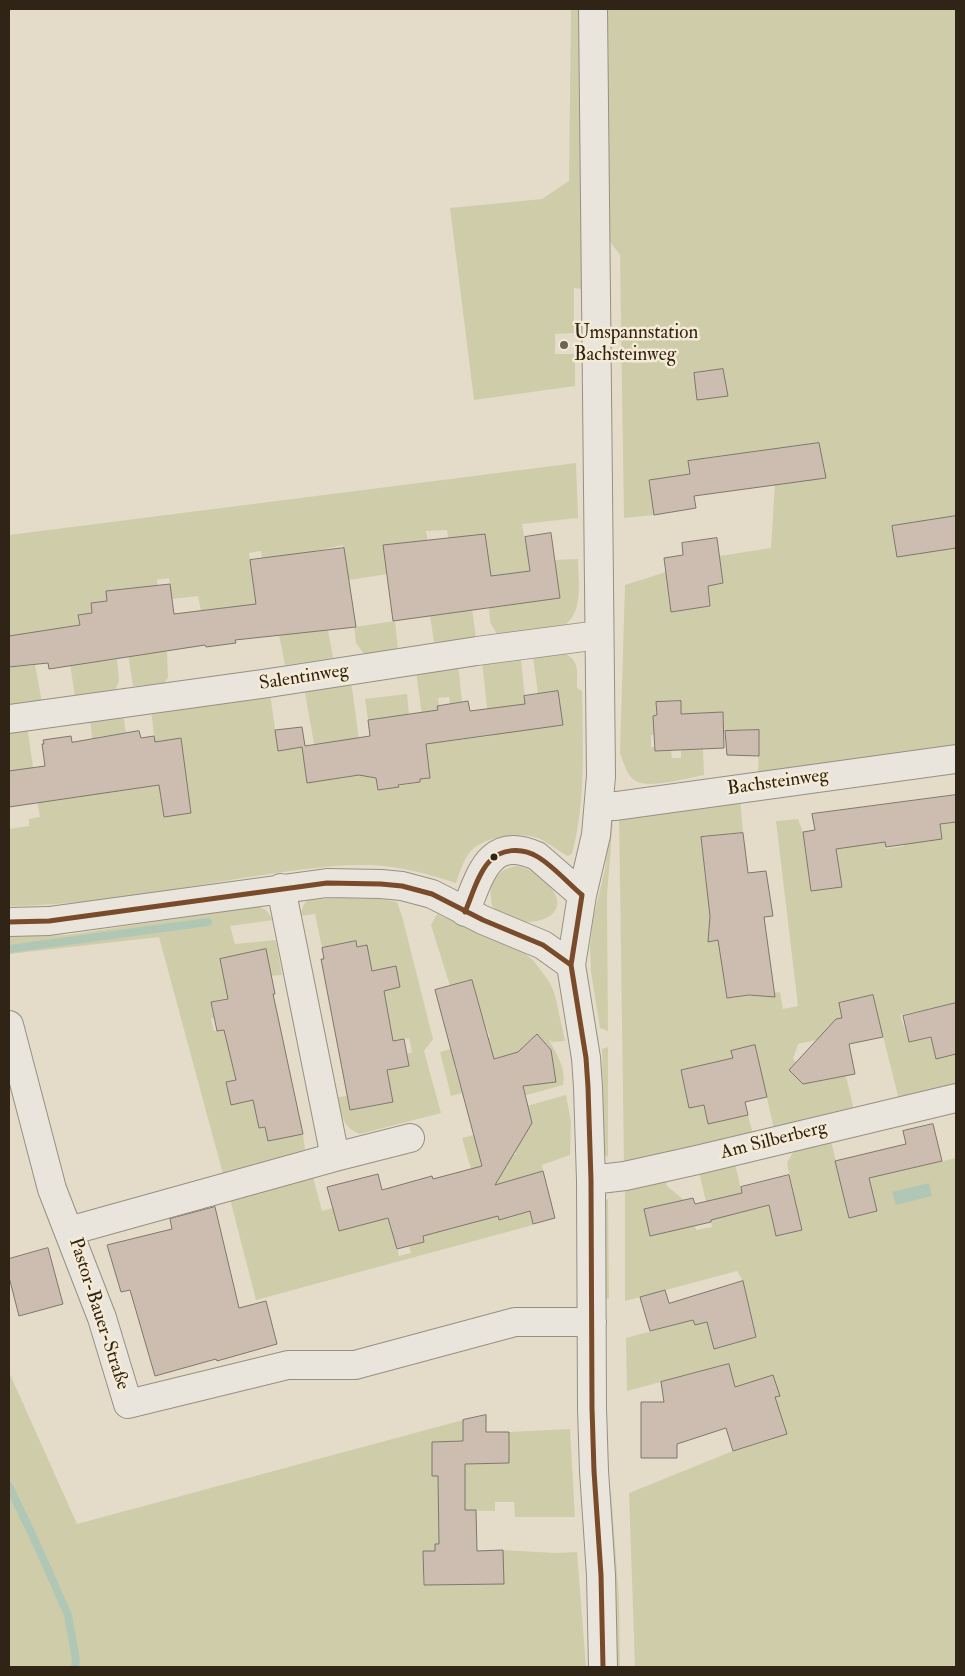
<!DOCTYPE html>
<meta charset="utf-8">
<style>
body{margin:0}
#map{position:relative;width:965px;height:1676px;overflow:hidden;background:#e4dcc9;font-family:"IM FELL Double Pica",serif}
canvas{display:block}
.frame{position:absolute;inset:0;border:10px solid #302417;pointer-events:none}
</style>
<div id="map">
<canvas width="965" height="1676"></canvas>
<div class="frame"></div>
</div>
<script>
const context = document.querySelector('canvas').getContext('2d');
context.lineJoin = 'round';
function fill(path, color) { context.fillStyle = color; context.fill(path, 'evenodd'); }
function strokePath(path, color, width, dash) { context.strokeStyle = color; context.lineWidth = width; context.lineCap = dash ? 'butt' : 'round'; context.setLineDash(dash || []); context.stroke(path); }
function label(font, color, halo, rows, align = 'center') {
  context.font = font + ' "IM FELL Double Pica",serif'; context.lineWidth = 5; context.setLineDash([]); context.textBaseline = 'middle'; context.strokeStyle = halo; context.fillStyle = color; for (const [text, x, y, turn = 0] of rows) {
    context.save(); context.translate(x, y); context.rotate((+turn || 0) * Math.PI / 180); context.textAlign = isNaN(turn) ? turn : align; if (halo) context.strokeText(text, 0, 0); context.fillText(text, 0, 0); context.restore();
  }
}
fill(new Path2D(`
 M 571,9 L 581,9 L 583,289 L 574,288 L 574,333 L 555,334 L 555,354 L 575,354 L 575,386 L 474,400 L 450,208 L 542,199 L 569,181 Z
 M 605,9 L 956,9 L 956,750 L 758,778 L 759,730 L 724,731 L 723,712 L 681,714 L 681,701 L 656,703 L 657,715 L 653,716 L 654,735 L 651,735 L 651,747 L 655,747 L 655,751 L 671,750 L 672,758 L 681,758 L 681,750 L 703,749 L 704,775 C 689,778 652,788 638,782 C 627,778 624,763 620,753 L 625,585 L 666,572 L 671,612 L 710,606 L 708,586 L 723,583 L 719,556 L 771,548 L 777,449 L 688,461 L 690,474 L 649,480 L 654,515 L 624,518 L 620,255 L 608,239 Z
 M 576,463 L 578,518 L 522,524 L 530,571 L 485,578 L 462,537 L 476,638 L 434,642 L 430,616 L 459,612 L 447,530 L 426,531 L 436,584 L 388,574 L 349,580 L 343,545 L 316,551 L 319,577 L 268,558 L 262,558 L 261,551 L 249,553 L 258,613 L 231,607 L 201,611 L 198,596 L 172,599 L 169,578 L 157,580 L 159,601 L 133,606 L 140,655 L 167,651 L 168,677 L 164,684 L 133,686 L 118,590 L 106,591 L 108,601 L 91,603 L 92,613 L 78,615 L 86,663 L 117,659 L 119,681 L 116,689 L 75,696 L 69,658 L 56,629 L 9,636 L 9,535 Z
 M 578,559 C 578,580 584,611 565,625 L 497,634 L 490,622 L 489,608 L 560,598 L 555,560 Z
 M 395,621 L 398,650 L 364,654 L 356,643 L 354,627 Z
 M 328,630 L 333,658 L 285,665 L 279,635 Z
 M 566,654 C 580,661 577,674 577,688 L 582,691 C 583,746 586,801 572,854 L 568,856 C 558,851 549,843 538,838 C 519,832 485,836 471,851 C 463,860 460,872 456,883 C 428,874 399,866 370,865 C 328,864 284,872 242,878 C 165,891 87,905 9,906 L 9,829 L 29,826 L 29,819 L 40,817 L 37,799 L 50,801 L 79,797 L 79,795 L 135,789 L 155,760 L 164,817 L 191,813 L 181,738 L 153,743 L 154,736 L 151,709 L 270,693 L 278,750 L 302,747 L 307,783 L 343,741 L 314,744 L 304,687 L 351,681 L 364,776 L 375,773 L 378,790 L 420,782 L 420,779 L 430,778 L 416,671 L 456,664 L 459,672 L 462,702 L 450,704 L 449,697 L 438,698 L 439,705 L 437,706 L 443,742 L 490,736 L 482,661 L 521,659 L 528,729 L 563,725 L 558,691 L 538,694 L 533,657 Z
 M 35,665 L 42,702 L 9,707 L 9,667 Z
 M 407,694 L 409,714 L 368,720 L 365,699 Z
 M 123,713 L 126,733 L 98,737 L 93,746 L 90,719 Z
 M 27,726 L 35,780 L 21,770 L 9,771 L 9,728 Z
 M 740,797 L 743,833 L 701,837 L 707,890 L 749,886 L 709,926 L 708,941 L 735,938 L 740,969 L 723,971 L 727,998 L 780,992 L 783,1009 L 798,1006 L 776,821 L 798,819 L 803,832 L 811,891 L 842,887 L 833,828 L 842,827 L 840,810 L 866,807 L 872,844 L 885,842 L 886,849 L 904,846 L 903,840 L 942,839 L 940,824 L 956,822 L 956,988 L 955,989 L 956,1003 L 900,1015 L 909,1042 L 931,1037 L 936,1058 L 956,1054 L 956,1086 L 899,1100 L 873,996 L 839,1002 L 842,1018 L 836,1020 L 829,1037 L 798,1044 L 793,1059 L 798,1064 L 798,1079 L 803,1084 L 846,1076 L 854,1110 L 774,1129 L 755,1046 L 732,1051 L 733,1058 L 681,1070 L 689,1108 L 704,1105 L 708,1124 L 748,1115 L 753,1134 L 624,1164 L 619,813 Z
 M 613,819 L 607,896 L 608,1031 L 600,1028 L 591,972 L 590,947 L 593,919 L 605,869 L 610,823 Z
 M 516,866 C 539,868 581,907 541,920 C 528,924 507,921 496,912 C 493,909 491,903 491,898 C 488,882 500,868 516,866 Z
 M 337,898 L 380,899 L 397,902 L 402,916 L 433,1039 L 424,1051 L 441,1113 L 360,1134 C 342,1128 342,1114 338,1097 L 348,1096 L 351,1110 L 393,1102 L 387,1070 L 409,1066 L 407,1054 L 412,1052 L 409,1038 L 393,1041 L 373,976 L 357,947 L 356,941 L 322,948 L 315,914 L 300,916 L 304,904 L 308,900 Z
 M 258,906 L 266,910 L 273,920 L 230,926 L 235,944 L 276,940 L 282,975 L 271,976 L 228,998 L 211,1002 L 214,1018 L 211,1019 L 214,1031 L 228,1029 L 258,1075 L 226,1082 L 231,1104 L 259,1098 L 259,1128 L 265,1127 L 268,1140 L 303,1134 L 305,1150 L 223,1174 L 159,937 L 9,954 L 9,936 L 68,935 Z
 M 437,914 L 520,950 L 533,960 L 550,983 L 555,995 L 565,1041 L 552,1042 L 548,1038 C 555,1051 567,1069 563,1085 L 520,1097 L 503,1056 L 494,1059 L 492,1055 L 454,1065 L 462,1093 L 451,1096 L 440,1052 L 490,1037 L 484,1022 L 472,980 L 450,986 L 431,925 Z
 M 608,1047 L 608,1157 L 603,1154 L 602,1049 Z
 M 566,1095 L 571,1122 L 570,1155 L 542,1165 L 543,1171 L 490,1186 L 499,1220 L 530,1211 L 533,1225 L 256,1300 L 230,1199 L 313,1177 L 322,1211 L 333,1208 L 389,1217 L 399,1256 L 411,1253 L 409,1247 L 424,1242 L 420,1224 L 443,1218 L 447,1230 L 472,1223 L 474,1179 L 462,1138 L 474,1135 L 481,1164 L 516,1154 L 505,1112 Z
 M 830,1136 L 849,1218 L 876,1211 L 869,1178 L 956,1158 L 956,1667 L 635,1667 L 629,1493 L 733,1451 L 771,1440 L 757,1443 L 742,1408 L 728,1364 L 627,1391 L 626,1338 L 693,1320 L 707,1322 L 711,1336 L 726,1334 L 729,1345 L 756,1337 L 743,1281 L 737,1271 L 625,1301 L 625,1185 L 665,1176 L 667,1186 L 684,1200 L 644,1209 L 650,1236 L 695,1225 L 696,1230 L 712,1227 L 698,1168 L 734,1159 L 746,1211 L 769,1205 L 776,1236 L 802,1230 L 787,1163 L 798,1144 Z
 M 608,1199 L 609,1299 L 604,1298 L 603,1203 Z
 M 9,1372 L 77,1524 L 463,1420 L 463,1441 L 432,1442 L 433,1476 L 465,1475 L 465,1464 L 509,1463 L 509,1432 L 570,1429 L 575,1517 L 515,1517 L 514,1502 L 495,1502 L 495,1511 L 439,1510 L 439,1535 L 477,1535 L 476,1543 L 435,1544 L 435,1551 L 423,1551 L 423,1585 L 503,1584 L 503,1550 L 556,1553 L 577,1552 L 586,1667 L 9,1667 Z
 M 611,1491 L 619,1598 L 620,1667 L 614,1667 L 606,1496 Z`), '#cfcda9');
fill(new Path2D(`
 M 929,1183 L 932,1196 L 896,1205 L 892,1192 Z`), '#b1c7b5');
strokePath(new Path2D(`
 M 9,949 L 208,922
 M 9,1486 L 37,1545 L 68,1615 L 76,1660 L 75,1667`), '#b1c7b5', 8);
const building = new Path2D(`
 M 723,369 L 728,396 L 697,400 L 694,373 Z
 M 819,443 L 826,478 L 694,496 L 696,508 L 654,515 L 649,480 L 690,474 L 688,461 Z
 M 956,516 L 956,548 L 897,557 L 892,526 Z
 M 551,533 L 560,598 L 393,621 L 383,545 L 485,534 L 491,576 L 530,571 L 525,537 Z
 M 717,538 L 723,583 L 708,586 L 710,606 L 671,612 L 664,558 L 683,555 L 682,543 Z
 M 344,548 L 356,627 L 235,640 L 236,643 L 206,647 L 205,645 L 49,669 L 48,663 L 9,667 L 9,636 L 80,625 L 78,615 L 92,613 L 91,603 L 107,601 L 106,591 L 170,584 L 174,614 L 256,604 L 250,560 Z
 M 558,691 L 563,725 L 426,744 L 430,778 L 420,779 L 420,782 L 398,785 L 399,787 L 378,790 L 376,778 L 359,775 L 307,783 L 302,747 L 278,751 L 275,730 L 302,727 L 305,746 L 370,736 L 368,720 L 438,710 L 437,706 L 468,701 L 470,711 L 525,704 L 524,696 Z
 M 681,701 L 681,714 L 723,712 L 724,748 L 655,751 L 653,716 L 657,715 L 656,702 Z
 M 759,730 L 759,756 L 727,755 L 725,731 Z
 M 139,731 L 141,738 L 154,736 L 155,742 L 181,738 L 191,813 L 164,817 L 159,785 L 9,807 L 9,771 L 45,766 L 42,744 L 44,744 L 43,740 L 71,736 L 72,742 Z
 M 956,795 L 956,822 L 940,824 L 942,839 L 886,847 L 885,842 L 836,849 L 842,887 L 811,891 L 803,832 L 815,830 L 812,814 Z
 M 743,833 L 748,873 L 766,871 L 773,916 L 764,917 L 775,997 L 749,995 L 727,998 L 718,940 L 708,942 L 710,916 L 701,837 Z
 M 356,941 L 357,947 L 367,945 L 372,971 L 396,966 L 400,987 L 384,991 L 393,1041 L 404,1039 L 409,1066 L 387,1070 L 393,1102 L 350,1110 L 321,959 L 324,959 L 322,948 Z
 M 266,949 L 275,994 L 273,994 L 303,1134 L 268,1141 L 265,1127 L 259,1128 L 253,1100 L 231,1105 L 226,1082 L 236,1080 L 224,1030 L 217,1031 L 211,1002 L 228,999 L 220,959 Z
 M 472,980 L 494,1059 L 518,1052 L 537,1034 L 551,1050 L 556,1082 L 523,1086 L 532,1123 L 495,1185 L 543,1171 L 555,1218 L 533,1224 L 530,1211 L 499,1220 L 498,1216 L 423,1236 L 424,1242 L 397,1249 L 388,1218 L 339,1231 L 327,1187 L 378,1174 L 382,1190 L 432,1176 L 433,1179 L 482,1166 L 435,990 Z
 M 873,995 L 883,1037 L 849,1044 L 855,1074 L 803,1084 L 789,1070 L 836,1019 L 842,1018 L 839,1003 Z
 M 956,1003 L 956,1054 L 936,1059 L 931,1037 L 909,1042 L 903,1016 Z
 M 755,1045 L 767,1097 L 745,1102 L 748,1115 L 708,1124 L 704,1105 L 689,1108 L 681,1070 L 733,1058 L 731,1051 Z
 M 933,1124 L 942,1161 L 869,1178 L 877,1211 L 849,1218 L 835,1161 L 906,1144 L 903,1131 Z
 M 789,1175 L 802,1230 L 776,1236 L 769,1205 L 711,1220 L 711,1222 L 650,1236 L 644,1209 L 693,1198 L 695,1204 L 742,1193 L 741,1187 Z
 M 215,1207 L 239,1308 L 266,1301 L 277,1344 L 217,1361 L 216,1359 L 155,1376 L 130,1290 L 121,1292 L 107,1245 L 172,1229 L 170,1219 Z
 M 48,1248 L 63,1304 L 19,1316 L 9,1277 L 9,1259 Z
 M 743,1281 L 756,1337 L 714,1349 L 707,1322 L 695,1325 L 693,1320 L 650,1331 L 640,1297 L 665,1290 L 669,1303 Z
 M 729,1364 L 735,1387 L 773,1375 L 780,1396 L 775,1397 L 787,1434 L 733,1451 L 726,1428 L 677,1444 L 677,1458 L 641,1458 L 641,1402 L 664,1402 L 661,1382 Z
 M 486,1415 L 486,1432 L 509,1432 L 509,1463 L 465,1464 L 465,1510 L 476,1510 L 477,1551 L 503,1550 L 504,1584 L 424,1585 L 423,1551 L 435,1551 L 435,1544 L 439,1544 L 438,1476 L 432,1476 L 432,1442 L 463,1441 L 463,1420 Z`);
fill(building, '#cdbdb1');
strokePath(building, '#7d776c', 1);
const minor = new Path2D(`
 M 593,9 L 601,776 L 596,835 L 582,895 L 571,965 L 586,1058 L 588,1087 L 591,1180 L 592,1408 L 594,1471 L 601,1575 L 603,1667
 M 9,719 L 269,683 L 477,651 L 599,635
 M 599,806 L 616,806 L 956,759
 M 281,888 L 335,1157 L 410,1138
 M 465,912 C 480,877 488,834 537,856 L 582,895
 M 9,922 L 49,921 L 93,915 L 327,883 L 381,884 L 402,886 L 432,894 L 483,920 L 543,945 L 571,965
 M 9,1025 L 52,1189 L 102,1318 L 128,1404 L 288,1365 L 355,1365 L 515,1322 L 592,1322
 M 591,1180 L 625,1176 L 697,1160 L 956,1098
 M 69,1231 L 335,1157`);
strokePath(minor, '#969083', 30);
strokePath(minor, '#e9e5dc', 28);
strokePath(new Path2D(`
 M 582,895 L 571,965 L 586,1058 L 588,1087 L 591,1180 L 592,1408 L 594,1471 L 601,1575 L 603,1667
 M 465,912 C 472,896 477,876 488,863 C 500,848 522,847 538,857 C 553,866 568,883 582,895
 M 9,922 L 49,921 L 327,883 L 381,884 L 402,886 L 432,894 L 483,920 L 543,945 L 571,965`), '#7a4b2a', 5);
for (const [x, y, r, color] of [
 [564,345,5,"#6f6455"],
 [494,857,4.5,"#302417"]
]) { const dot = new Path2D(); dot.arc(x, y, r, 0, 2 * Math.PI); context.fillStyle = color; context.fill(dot); strokePath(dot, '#f5ebd4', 2); }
label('19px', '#302417', '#f5ebd4', [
 ["Umspannstation",574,334],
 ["Bachsteinweg",574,356]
], 'left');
label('19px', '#302417', '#f5ebd4', [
 ["Salentinweg",304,678,-9],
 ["Bachsteinweg",778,783,-8],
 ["Am Silberberg",774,1141,-14],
 ["Pastor-Bauer-Straße",98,1314,72]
]);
</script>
